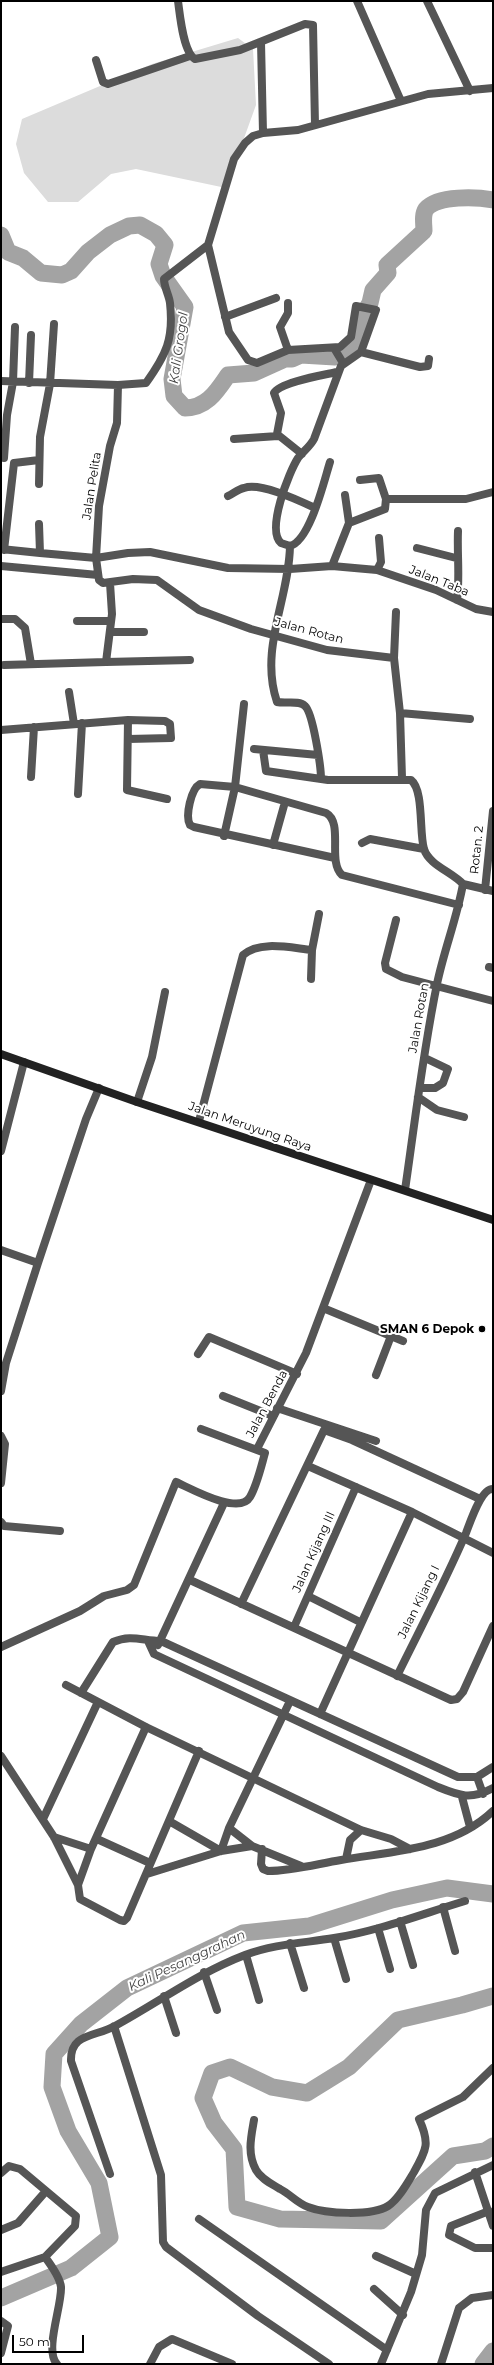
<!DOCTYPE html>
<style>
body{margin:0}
#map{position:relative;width:494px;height:2365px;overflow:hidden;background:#fff;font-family:Montserrat,sans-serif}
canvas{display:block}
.frame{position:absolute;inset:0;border:2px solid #000;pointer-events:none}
.scale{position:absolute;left:12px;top:2335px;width:72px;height:18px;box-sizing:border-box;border:2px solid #000;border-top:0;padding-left:5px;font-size:12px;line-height:14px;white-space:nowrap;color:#000;-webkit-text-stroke:3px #fff;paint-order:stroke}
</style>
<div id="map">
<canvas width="494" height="2365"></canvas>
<div class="frame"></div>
<div class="scale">50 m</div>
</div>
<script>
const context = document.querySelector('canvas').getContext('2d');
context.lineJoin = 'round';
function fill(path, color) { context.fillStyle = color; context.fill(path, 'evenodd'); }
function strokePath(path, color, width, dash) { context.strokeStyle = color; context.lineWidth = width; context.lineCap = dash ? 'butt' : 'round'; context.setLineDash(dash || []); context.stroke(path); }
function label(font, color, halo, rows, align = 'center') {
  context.font = font + ' Montserrat,sans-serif'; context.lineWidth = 4; context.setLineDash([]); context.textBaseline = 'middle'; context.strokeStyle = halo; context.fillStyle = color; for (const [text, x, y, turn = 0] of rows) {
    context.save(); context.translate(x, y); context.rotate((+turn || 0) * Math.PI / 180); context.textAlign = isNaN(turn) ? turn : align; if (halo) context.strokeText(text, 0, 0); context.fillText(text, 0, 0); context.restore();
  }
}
fill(new Path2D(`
 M 238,38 L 253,49 L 256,105 L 226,188 L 136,169 L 111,174 L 78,202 L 48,202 L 24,173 L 16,144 L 22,119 L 152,64 Z`), '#dcdcdc');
strokePath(new Path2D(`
 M 1,235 L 8,252 L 23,258 L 41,273 L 62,275 L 71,271 L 88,252 L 110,235 L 129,226 L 140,225 L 156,234 L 165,245 L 159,264 L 163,276 L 185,307 L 172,379 L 174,396 L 185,408 C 207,408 217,391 228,375 L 254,373 L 285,359 L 292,359 L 301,355 L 335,357 L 346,351 L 359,335 L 362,317 L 370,303 L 373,290 L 388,273 L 387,265 L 424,231 C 424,224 422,215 426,209 C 438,195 477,197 493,200
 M 493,1996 L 462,2005 L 398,2020 L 349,2067 L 307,2093 L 272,2087 L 230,2067 L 212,2073 L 203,2098 L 214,2123 L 234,2149 L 237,2207 L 280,2219 L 381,2221 L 453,2156 L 485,2151 L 493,2146
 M 1,2298 L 71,2268 L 110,2237 L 99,2183 L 68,2131 L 52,2087 L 54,2054 L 81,2024 L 127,1988 L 243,1933 L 309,1926 L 392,1900 L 447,1888 L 493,1894
 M 483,2364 L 493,2351`), '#a3a3a3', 17);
strokePath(new Path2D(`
 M 178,1 C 180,15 183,52 195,59 L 240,50 L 305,24 L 313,25 L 315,125
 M 357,1 L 401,101
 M 427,1 L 470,91
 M 261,42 L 263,133
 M 96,60 L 103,82 L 108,84 L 190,56
 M 225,317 L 276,298
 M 334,348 L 343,363
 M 288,350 L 280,327 L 288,313 L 288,303
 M 361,352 L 420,367 L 428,366 L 429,359
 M 1,381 L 118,385 L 146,383 C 166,355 174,339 170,303 C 169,295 164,287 164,279 L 208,245
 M 29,383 L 31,335
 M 118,385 L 117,423 L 110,446 L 99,506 L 96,558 L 99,580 L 103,583 L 133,579 L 157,580 L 199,610 L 251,629 L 327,650 L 394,658 L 400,713 L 402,778
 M 234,439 L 278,436
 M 302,454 L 277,434 L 281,413 L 274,393 C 280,382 324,375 337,372
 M 4,458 L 7,415 L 13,382 L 15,327
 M 330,462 C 324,481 310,541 290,546 L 281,543 C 266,530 289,472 298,458 C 303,451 310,447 314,439 L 341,366 L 361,352 L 376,310 L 356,306 L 351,337 L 340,347 L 288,350 L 257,363 L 248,360 L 229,332 L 208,245 L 234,159 L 245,143 L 253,136 L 263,133 L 298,130 L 428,94 L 493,88
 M 39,484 L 40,437 L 50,384 L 54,324
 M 228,496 C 233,494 238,489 244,488 C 261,482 300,501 315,508
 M 386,499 L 466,499 L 493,492
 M 349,523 L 385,509 L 386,499 L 379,478 L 360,480
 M 39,524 L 40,553 L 96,558 L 128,553 L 150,552 L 228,568 L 290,569 L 332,566 L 377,570 L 381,562 L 379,538
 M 290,546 C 289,599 259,649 277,702 C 285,704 299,700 305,706 C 313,713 321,767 321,779
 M 417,548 L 456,558
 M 1,549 L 40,553
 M 4,550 L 14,463 L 39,460
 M 1,566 L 98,575
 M 332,566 L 349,523 L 345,495
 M 377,570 L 436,590 L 476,609 L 493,612
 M 457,600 C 460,577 457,555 458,531
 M 1,619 L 15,619 L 25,628 L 31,664
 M 77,621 L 111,621
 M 110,632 L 144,632
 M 394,658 L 396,612
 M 106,662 L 190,660
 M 4,665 L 106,662 L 112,614 L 110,583
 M 69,692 L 74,724
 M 400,713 L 470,719
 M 128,720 L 127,790 L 167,799
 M 1,730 L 128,720 L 165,721 L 170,724 L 171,738 L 128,739
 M 254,749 L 318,755
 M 263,750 L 266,771 L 328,780 L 411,780 C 424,790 419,833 424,849 C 429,865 452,872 463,884
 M 31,777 L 34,727
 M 78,794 L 82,723
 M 224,836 L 235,787 L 244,704
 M 362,843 L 370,839 L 424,849
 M 273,845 L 285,802
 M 335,858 L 194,827 L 190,825 C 185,816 191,789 200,784 L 235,787 L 326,813 C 344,823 327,861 342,875 L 459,905
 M 485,890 L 493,811
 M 396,920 L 385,963 L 386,969 L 402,977 L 493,1001
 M 489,967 L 493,968
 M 311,979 L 312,950
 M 420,1088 L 435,1088 L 443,1083 L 448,1069 L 425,1058
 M 418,1097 L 437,1110 L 464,1117
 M 137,1102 L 152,1057 L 165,992
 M 199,1121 L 243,955 C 260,940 291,948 312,950 L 319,914
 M 1,1151 L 24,1062
 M 405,1190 C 415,1121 423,1052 437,984 C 444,950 457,918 463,884 L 493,891
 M 1,1250 L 38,1263
 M 323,1308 L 403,1341
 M 198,1354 L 209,1337 L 297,1374
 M 376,1375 L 391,1336
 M 1,1391 L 6,1363 L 38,1263 L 86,1119 L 99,1088
 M 223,1396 L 273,1416
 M 277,1408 L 376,1441
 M 1,1436 L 5,1444 L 1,1483
 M 257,1449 L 306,1353 L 371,1180
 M 308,1466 L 412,1512 L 493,1553
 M 1,1522 L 4,1526 L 60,1531
 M 190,1580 L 451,1700 L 457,1699 L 463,1692 L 493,1626
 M 308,1596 L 360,1622
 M 241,1604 L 324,1430 L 352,1440 L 480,1499
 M 294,1627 L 356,1487
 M 148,1641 L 154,1654 L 438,1787 C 460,1796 471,1800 493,1788
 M 158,1645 L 224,1503
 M 1,1647 L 80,1611 L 104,1596 L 127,1590 L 134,1585 L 176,1482 C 190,1488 239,1516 250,1497 C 257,1485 261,1467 265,1453 L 201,1429
 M 397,1676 C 420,1629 445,1582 466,1533 C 470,1523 481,1488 493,1489
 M 66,1685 L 146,1727 L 361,1830 L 391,1839 L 410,1849
 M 81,1693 L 113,1642 C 131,1634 143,1641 161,1641 L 458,1777 L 477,1777 L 493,1767
 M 290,1701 L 229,1828 L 252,1846 L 301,1866
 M 320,1714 L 412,1512
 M 146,1727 L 91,1849 L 78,1885 L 80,1899 L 120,1920 L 124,1921 L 127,1918 L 199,1751
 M 1,1756 L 54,1837 L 78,1885
 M 477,1777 L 483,1794
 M 462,1797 L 470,1827
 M 43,1819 L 97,1704
 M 169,1821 L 221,1851 L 229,1828
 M 54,1837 L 91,1849
 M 97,1839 L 150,1863
 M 262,1849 L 261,1864 L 263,1869 L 268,1871 C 291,1871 317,1864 341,1860 C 393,1851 452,1850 493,1811
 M 346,1859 L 350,1840 L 361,1830
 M 147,1874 L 221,1851 L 252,1846
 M 443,1907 L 455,1951
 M 400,1921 L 413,1965
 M 378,1928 L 390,1969
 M 334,1938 L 346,1979
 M 290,1943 L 304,1988
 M 246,1955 L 259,2000
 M 204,1972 L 217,2010
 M 164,1996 L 176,2033
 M 114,2026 L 161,2175 L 163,2242 L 166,2247 L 258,2316 L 329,2364
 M 254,2120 C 251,2137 247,2154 256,2170 C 261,2179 272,2184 280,2189 C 290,2194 297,2203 308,2207 C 326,2214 372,2216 388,2206 C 399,2199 408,2182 414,2172 C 427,2149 430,2143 419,2119 L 463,2097 L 493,2068
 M 475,2172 L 493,2226
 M 1,2173 L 9,2166 L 20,2169 L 76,2216 L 75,2226 L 45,2257 L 1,2272
 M 110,2174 L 71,2061 C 70,2033 95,2037 115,2026 C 159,2002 198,1973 245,1955 C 274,1944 304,1943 334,1938 C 378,1931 422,1914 465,1901
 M 489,2211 L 451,2226 L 449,2235 L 475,2248 L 493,2248
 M 199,2219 L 387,2350
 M 1,2230 L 18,2223 L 46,2191
 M 376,2256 L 416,2274
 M 45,2257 C 51,2265 60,2277 61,2287 C 62,2306 44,2351 57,2364
 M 374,2289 L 403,2315
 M 1,2321 L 8,2326 L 1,2353
 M 150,2364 L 159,2347 L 172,2339 L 232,2364
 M 381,2364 L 411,2292 L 422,2255 L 426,2210 L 435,2193 L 493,2165
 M 441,2364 L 459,2308 L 472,2298 L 493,2295`), '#555', 8);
strokePath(new Path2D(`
 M 1,1054 L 137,1102 L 493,1220`), '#222', 8);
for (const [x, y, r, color] of [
 [482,1329,4,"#000"]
]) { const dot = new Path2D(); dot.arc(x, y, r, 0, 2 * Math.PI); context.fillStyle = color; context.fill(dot); strokePath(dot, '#fff', 1.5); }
label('12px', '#000', '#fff', [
 ["Jalan Pelita",92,486,-81],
 ["Jalan Taba",439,581,22],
 ["Jalan Rotan",309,631,15],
 ["Rotan. 2",477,850,-84],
 ["Jalan Rotan",419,1018,-80],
 ["Jalan Meruyung Raya",250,1127,19],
 ["Jalan Benda",267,1404,-62],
 ["Jalan Kijang III",314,1552,-66],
 ["Jalan Kijang I",419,1602,-64]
]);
label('bold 12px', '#000', '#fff', [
 ["SMAN 6 Depok",474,1329]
], 'right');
label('italic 13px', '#444', '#fff', [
 ["Kali Grogol",179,348,-82],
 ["Kali Pesanggrahan",187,1961,-25]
]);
</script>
